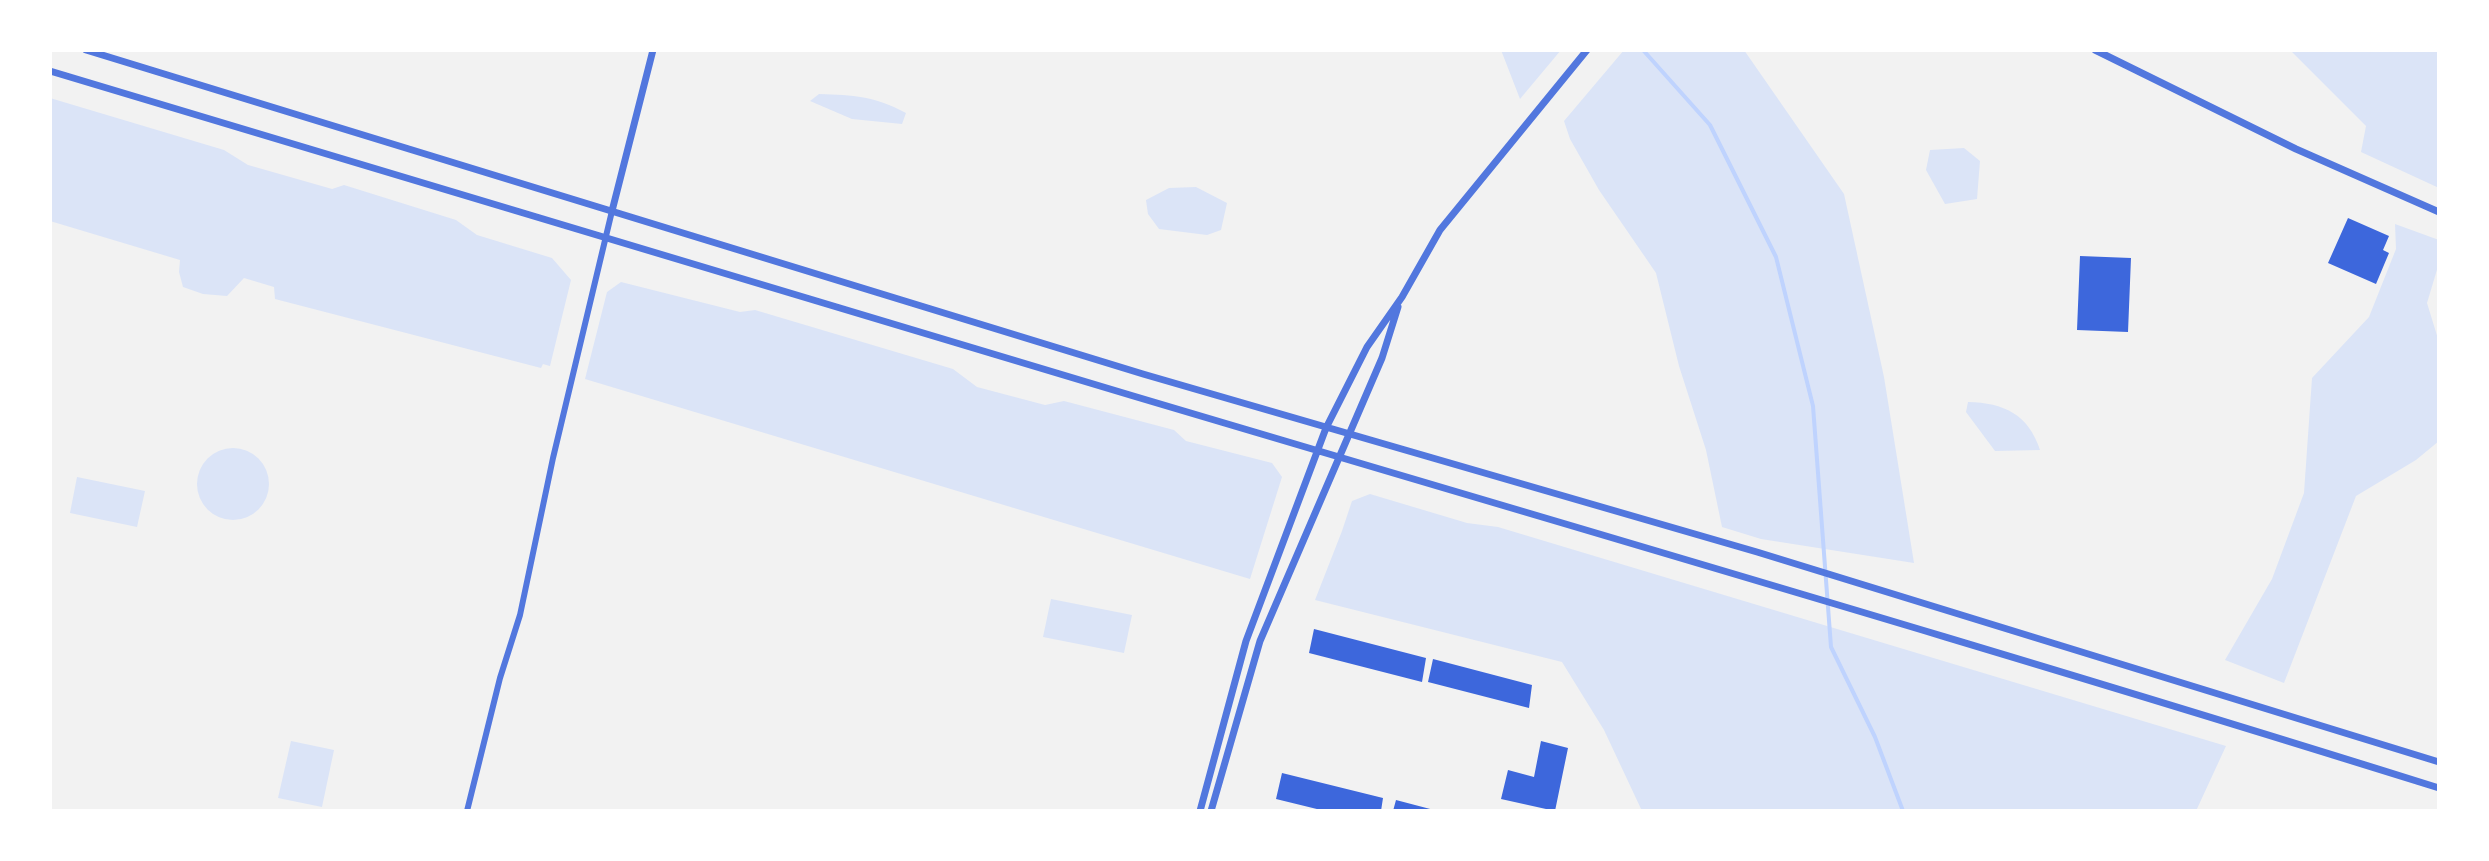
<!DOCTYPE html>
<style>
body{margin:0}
#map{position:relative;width:2489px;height:861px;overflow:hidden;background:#f2f2f2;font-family:Montserrat,sans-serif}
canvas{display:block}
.frame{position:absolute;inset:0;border:52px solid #fff;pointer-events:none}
</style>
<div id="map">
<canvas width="2489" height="861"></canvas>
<div class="frame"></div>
</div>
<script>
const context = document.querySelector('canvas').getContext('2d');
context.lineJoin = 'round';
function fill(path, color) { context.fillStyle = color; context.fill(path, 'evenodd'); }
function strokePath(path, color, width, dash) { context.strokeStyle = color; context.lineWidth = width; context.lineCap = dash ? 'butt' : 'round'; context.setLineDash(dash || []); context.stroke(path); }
fill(new Path2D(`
 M 1501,50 L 1561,50 L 1520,99 Z
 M 1624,50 L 1744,50 L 1844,194 L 1884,377 L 1914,563 L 1761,539 L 1722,527 L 1706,450 L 1679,366 L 1656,273 L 1599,190 L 1570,139 L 1564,121 Z
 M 2290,50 L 2439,50 L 2439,188 L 2361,152 L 2366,126 Z
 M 819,94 C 854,95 874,96 906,113 L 902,124 L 852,119 L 810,101 Z
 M 50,98 L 224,150 L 248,165 L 332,189 L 344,185 L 456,220 L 477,235 L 552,258 L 571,280 L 550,366 L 543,364 L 541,368 L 275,299 L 274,287 L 244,278 L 227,296 L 203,294 L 183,287 L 179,272 L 180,260 L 50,221 Z
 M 1964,148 L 1980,161 L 1977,199 L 1945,204 L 1926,170 L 1930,150 Z
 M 1196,187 L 1227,203 L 1221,230 L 1207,235 L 1159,229 L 1148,214 L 1146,200 L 1169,188 Z
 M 2395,224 L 2439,240 L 2439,263 L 2427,303 L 2439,342 L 2439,441 L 2416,460 L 2356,496 L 2284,683 L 2225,660 L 2272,579 L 2304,493 L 2312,378 L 2369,317 L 2396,249 Z
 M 621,282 L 740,312 L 755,310 L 953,369 L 977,387 L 1045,405 L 1064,401 L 1174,430 L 1186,441 L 1272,463 L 1282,477 L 1250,579 L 585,379 L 607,292 Z
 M 1968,402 C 2004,403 2028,414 2040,450 L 1995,451 L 1966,412 Z
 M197 484a36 36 0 1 1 72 0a36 36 0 1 1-72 0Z
 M 77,477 L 145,491 L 137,527 L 70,513 Z
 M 1370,494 L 1467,523 L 1498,527 L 2226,746 L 2196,811 L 1642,811 L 1604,730 L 1562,662 L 1315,600 L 1342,531 L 1352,501 Z
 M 1051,599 L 1132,615 L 1124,653 L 1043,637 Z
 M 291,741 L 334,750 L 322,807 L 278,798 Z`), '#dbe4f7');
strokePath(new Path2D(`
 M 1643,50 L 1710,125 L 1776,257 L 1813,406 L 1831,647 L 1875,737 L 1903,811`), '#bfd3fe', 4);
fill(new Path2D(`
 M 2348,218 L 2389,236 L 2383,250 L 2389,253 L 2376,284 L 2328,263 Z
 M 2080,256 L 2131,258 L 2128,332 L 2077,330 Z
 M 1314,629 L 1426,658 L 1422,682 L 1309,653 Z
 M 1433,659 L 1532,685 L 1529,708 L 1428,682 Z
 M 1541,741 L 1568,748 L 1555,811 L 1501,799 L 1508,770 L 1534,777 Z
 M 1282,773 L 1383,798 L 1381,811 L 1325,811 L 1276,799 Z
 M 1396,800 L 1434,810 L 1434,811 L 1393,811 Z`), '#3d67dc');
strokePath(new Path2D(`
 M 467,811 L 500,678 L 520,615 L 553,458 L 612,211`), '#5277de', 6);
strokePath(new Path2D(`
 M 86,50 L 1143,374 L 1757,552 L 2439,762
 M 2095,50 L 2296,149 L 2439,212
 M 50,71 C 411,177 770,288 1130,395 C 1567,525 2005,652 2439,788
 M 612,211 L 653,50
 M 1200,811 L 1246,641 L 1326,428 L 1367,347 L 1402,297 L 1440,230 L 1587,50
 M 1211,811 L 1260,641 L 1382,358 L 1398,307`), '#5277de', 7);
</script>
